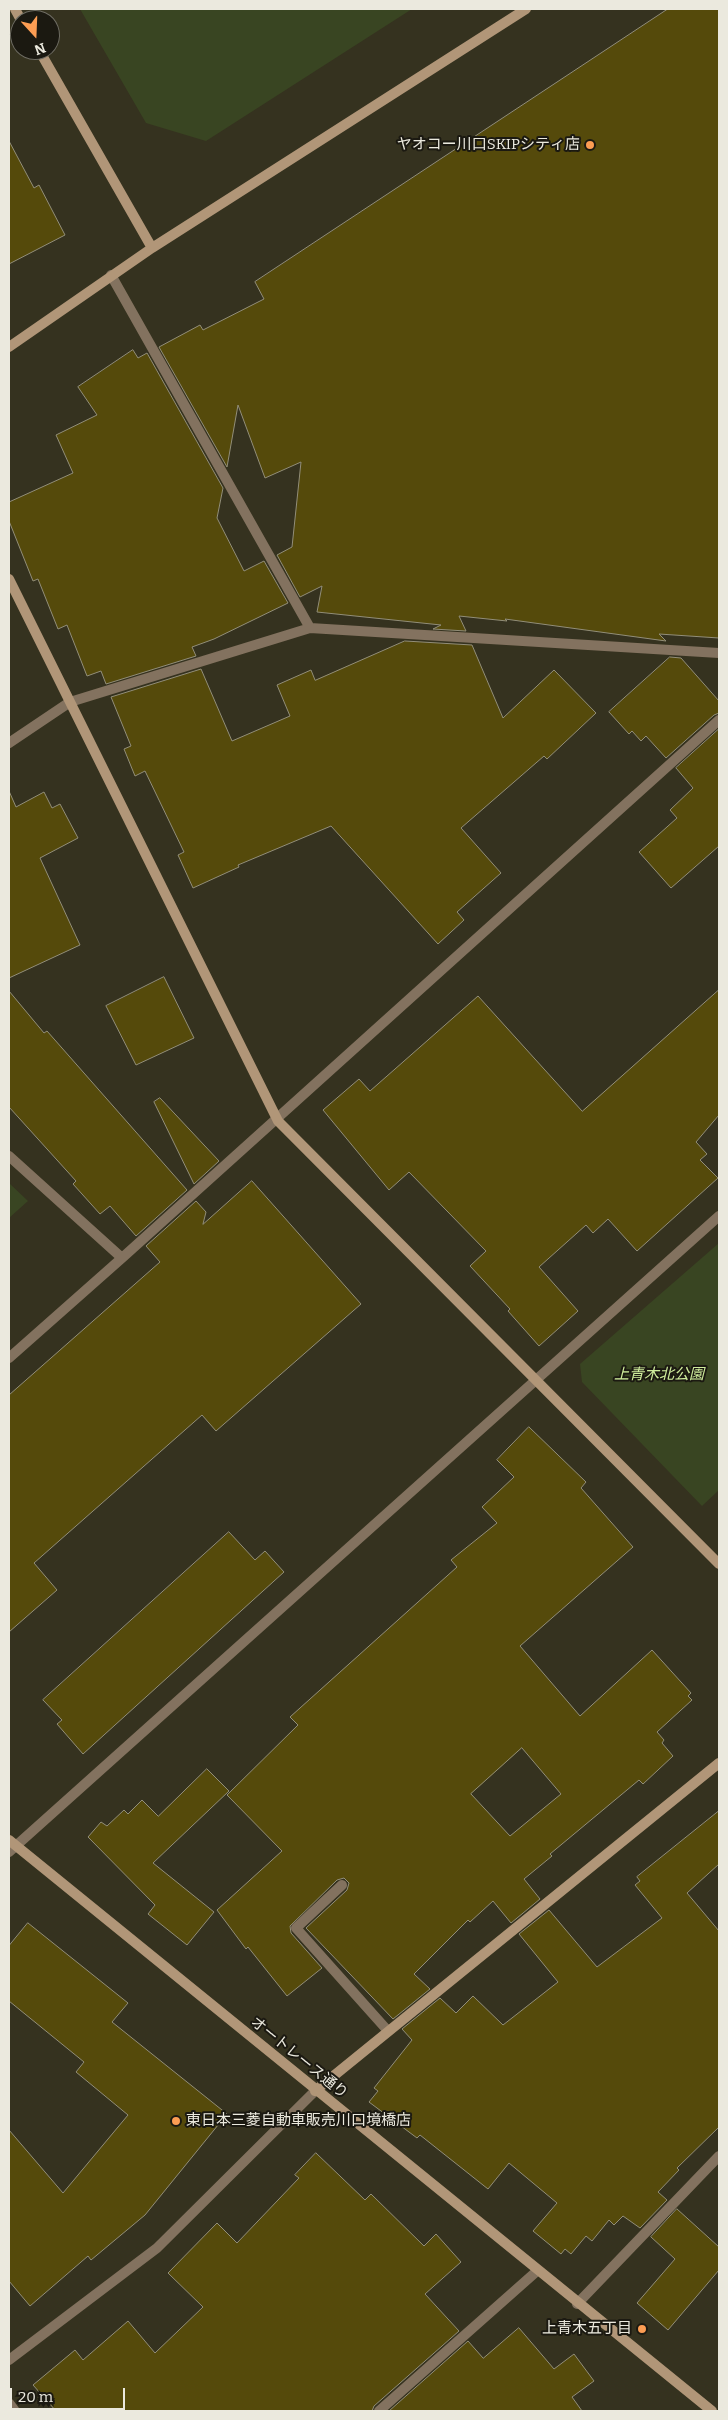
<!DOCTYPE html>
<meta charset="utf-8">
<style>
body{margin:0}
#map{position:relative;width:728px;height:2420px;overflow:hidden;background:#35321f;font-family:Bitter,serif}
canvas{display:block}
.frame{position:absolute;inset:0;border:10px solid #ebe9de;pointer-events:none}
.north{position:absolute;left:10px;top:10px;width:50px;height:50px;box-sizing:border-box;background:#1b1911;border:1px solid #6e6c63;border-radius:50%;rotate:160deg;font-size:14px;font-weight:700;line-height:20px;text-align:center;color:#ebe9de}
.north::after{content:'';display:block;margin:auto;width:18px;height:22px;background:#fc9d53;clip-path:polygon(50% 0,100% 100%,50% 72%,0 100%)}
.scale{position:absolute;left:10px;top:2388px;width:115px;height:22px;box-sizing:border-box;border:2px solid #ebe9de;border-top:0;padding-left:6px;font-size:15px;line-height:18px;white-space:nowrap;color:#ebe9de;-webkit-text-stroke:4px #1b1911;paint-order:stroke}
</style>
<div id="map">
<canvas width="728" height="2420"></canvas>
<div class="frame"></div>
<div class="north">N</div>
<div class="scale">20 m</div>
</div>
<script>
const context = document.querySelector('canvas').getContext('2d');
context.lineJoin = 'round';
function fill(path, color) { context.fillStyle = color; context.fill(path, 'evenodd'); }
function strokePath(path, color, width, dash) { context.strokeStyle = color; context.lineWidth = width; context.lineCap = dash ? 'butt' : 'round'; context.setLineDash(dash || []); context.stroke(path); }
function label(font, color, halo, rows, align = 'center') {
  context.font = font + ' Bitter,"Noto Sans JP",serif'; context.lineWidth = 4; context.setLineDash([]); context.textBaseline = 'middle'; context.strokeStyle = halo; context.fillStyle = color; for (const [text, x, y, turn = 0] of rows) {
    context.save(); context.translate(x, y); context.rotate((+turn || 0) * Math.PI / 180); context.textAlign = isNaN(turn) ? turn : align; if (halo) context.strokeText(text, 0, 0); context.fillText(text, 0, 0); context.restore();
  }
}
fill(new Path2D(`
 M 80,9 L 412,9 L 206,141 L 146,123 Z
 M 9,1183 L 28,1201 L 9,1218 Z
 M 719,1243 L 719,1490 L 702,1506 L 582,1382 L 580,1364 Z`), '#394522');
const building = new Path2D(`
 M 668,9 L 719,9 L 719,638 L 659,634 L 666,641 L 505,619 L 507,621 L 459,616 L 466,631 L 433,629 L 441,625 L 317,612 L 322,586 L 300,597 L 277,555 L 292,547 L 301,462 L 265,478 L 238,405 L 227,467 L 159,347 L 200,325 L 203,330 L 264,299 L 255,282 Z
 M 9,141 L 34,188 L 39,185 L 65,235 L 9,264 Z
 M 133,350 L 138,358 L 147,353 L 223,488 L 217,518 L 244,571 L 264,561 L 288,603 L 214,639 L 192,647 L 196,656 L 106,684 L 101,671 L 87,676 L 67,625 L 58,629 L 38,579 L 33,581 L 9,521 L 9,502 L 73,473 L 56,435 L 97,415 L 78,387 Z
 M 405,641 L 472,645 L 503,718 L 554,670 L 596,713 L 547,759 L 544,756 L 461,828 L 501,873 L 457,912 L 464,920 L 438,944 L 331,826 L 238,865 L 239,867 L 193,888 L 178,855 L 184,852 L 145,771 L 135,776 L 124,749 L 131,746 L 111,697 L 201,669 L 232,741 L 290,716 L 277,685 L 311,670 L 315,680 Z
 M 670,657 L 681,658 L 719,701 L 719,713 L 714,715 L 666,758 L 646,736 L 641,741 L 632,731 L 629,734 L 609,712 Z
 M 719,729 L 719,846 L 671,888 L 639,852 L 677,818 L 670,810 L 693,788 L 676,768 Z
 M 9,791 L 16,807 L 44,792 L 52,808 L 60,804 L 78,838 L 40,858 L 80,945 L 9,978 Z
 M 164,977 L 194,1038 L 136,1065 L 106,1006 Z
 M 719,990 L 719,1115 L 696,1142 L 707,1154 L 700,1160 L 718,1178 L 637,1251 L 608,1219 L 593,1233 L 586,1225 L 539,1267 L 578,1311 L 539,1346 L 508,1311 L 510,1309 L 470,1266 L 486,1251 L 409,1172 L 389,1190 L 323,1110 L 359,1079 L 370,1091 L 478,996 L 582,1111 Z
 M 9,991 L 44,1033 L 47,1031 L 187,1190 L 136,1236 L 110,1206 L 100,1214 L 73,1184 L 76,1181 L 9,1107 Z
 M 160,1098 L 219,1161 L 194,1184 L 154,1102 Z
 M 252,1181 L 361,1304 L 216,1431 L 202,1415 L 34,1563 L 57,1590 L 9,1632 L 9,1395 L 160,1262 L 146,1246 L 196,1201 L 206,1212 L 203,1224 Z
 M 529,1427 L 586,1482 L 581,1488 L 633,1547 L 520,1646 L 580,1716 L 652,1650 L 691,1693 L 688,1696 L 692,1700 L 657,1732 L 664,1740 L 662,1743 L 673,1756 L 643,1784 L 639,1780 L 550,1854 L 552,1856 L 524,1879 L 540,1899 L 511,1923 L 493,1901 L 470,1922 L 468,1920 L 414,1974 L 430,1989 L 393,2019 L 306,1928 L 347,1890 L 349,1883 L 344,1878 L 337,1880 L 290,1926 L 291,1933 L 322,1968 L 287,1996 L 248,1947 L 246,1949 L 217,1910 L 282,1851 L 227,1795 L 298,1725 L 290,1717 L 457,1567 L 451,1560 L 497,1523 L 482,1507 L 514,1477 L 497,1460 ZM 522,1748 L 561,1794 L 510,1836 L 471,1794 Z
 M 229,1532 L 255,1560 L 265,1551 L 284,1572 L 83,1754 L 57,1724 L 62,1720 L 43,1700 Z
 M 207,1769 L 229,1791 L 153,1863 L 214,1912 L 187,1945 L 148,1914 L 155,1905 L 88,1837 L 101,1822 L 107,1826 L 124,1810 L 128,1814 L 142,1800 L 158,1816 Z
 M 719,1811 L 719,1864 L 687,1893 L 719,1931 L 719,2127 L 677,2168 L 679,2170 L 658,2192 L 667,2200 L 640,2228 L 623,2216 L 614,2225 L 609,2220 L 592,2241 L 586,2236 L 571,2254 L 565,2249 L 561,2254 L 533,2231 L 557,2203 L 509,2163 L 488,2189 L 420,2135 L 417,2138 L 369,2102 L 378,2091 L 374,2088 L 412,2040 L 402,2029 L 440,1998 L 456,2013 L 473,1996 L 503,2025 L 558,1982 L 519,1934 L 549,1910 L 597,1967 L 662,1918 L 635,1885 L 640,1881 L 637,1877 Z
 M 28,1923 L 128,2003 L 112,2022 L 227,2114 L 145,2215 L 91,2260 L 88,2256 L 30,2306 L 9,2281 L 9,2130 L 63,2193 L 128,2115 L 76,2072 L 84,2062 L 9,2001 L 9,1946 Z
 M 316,2153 L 365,2200 L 371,2194 L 424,2246 L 436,2234 L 461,2262 L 425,2294 L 459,2331 L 374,2406 L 372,2411 L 56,2411 L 33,2385 L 75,2350 L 83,2360 L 128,2321 L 155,2353 L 203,2307 L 168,2273 L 217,2223 L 237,2243 L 299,2178 L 295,2175 Z
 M 677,2209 L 719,2247 L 719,2270 L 668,2330 L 637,2303 L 675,2259 L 651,2237 Z
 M 519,2328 L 554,2369 L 574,2354 L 594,2381 L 572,2397 L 582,2411 L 389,2411 L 468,2341 L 483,2358 Z`);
fill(building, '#554a0b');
strokePath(building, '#928e79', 1);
strokePath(new Path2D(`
 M 342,1885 L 296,1928 L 388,2031
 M 379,2411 L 537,2271`), '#83725f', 10);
strokePath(new Path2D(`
 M 111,275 L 310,628
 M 9,743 L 70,702 L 310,628 L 719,653
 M 9,1156 L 122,1258 L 719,720
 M 9,1358 L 122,1258
 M 9,1852 L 719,1216
 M 577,2304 L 719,2156
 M 9,2360 L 157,2248 L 315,2091
 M 9,2403 L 15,2411`), '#83725f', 10);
strokePath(new Path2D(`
 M 15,9 L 21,20
 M 39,50 L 152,248
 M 9,347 L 152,248 L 526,9
 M 9,579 L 278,1121 L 719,1564
 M 9,1840 L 712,2411
 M 315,2091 L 719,1763`), '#b19678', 10);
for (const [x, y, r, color] of [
 [590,145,5,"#fc9d53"],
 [176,2121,5,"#fc9d53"],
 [642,2329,5,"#fc9d53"]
]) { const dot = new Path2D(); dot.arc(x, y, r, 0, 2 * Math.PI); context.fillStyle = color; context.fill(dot); strokePath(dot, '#1b1911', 2); }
label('15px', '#ebe9de', '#1b1911', [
 ["ヤオコー川口SKIPシティ店",580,145],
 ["東日本三菱自動車販売川口境橋店",186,2121,"left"],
 ["上青木五丁目",632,2329]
], 'right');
label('italic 15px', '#d0ed9d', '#1b1911', [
 ["上青木北公園",659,1375]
]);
label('15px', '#ebe9de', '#1b1911', [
 ["オートレース通り",299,2058,39]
]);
</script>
